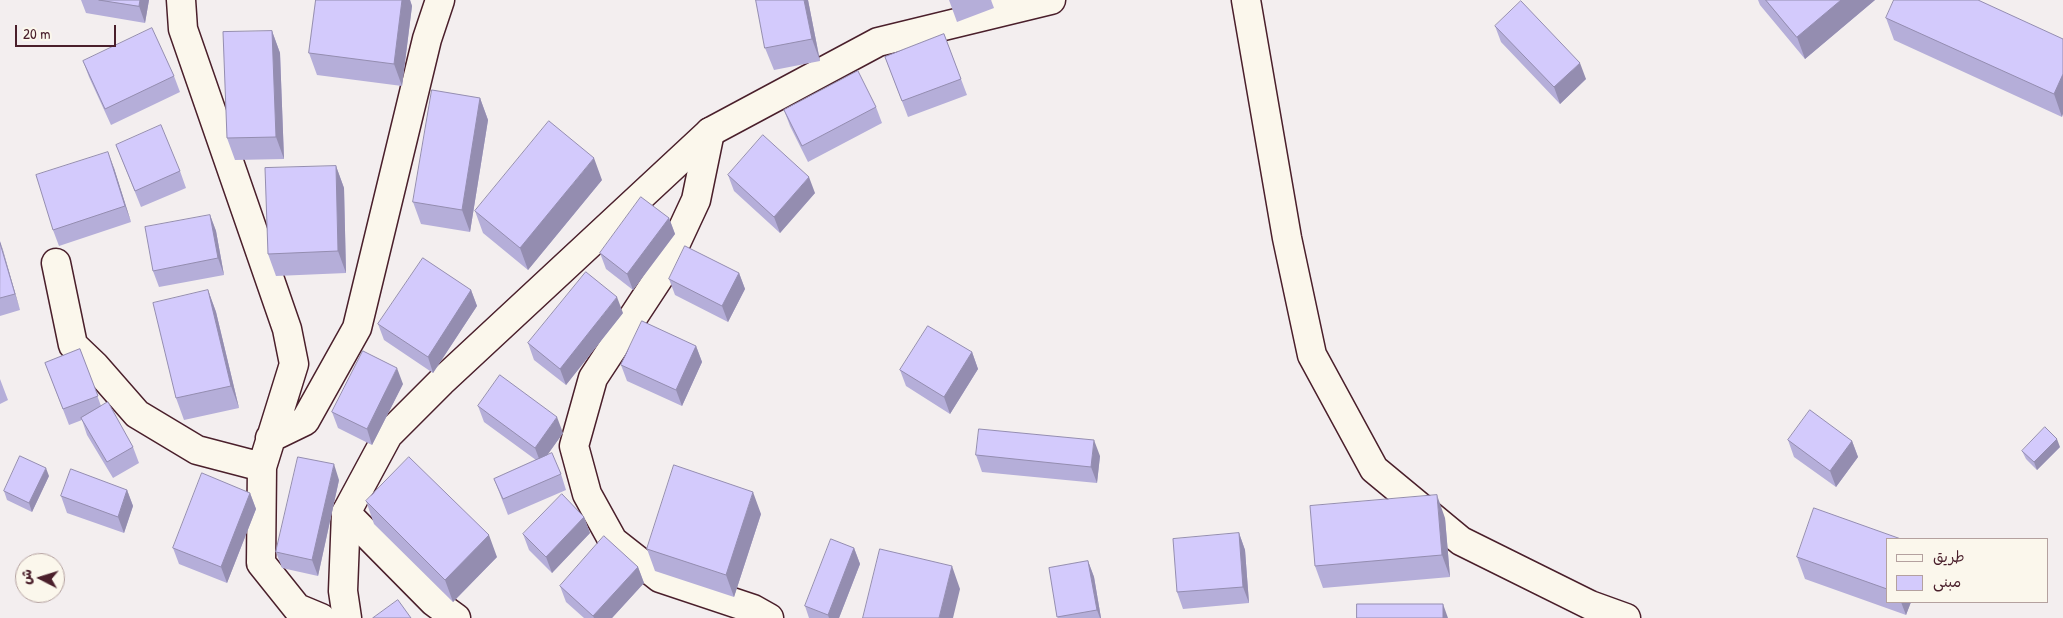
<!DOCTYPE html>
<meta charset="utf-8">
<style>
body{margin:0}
#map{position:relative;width:2063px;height:618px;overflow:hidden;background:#f3eeef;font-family:"Patrick Hand","Playpen Sans Arabic",sans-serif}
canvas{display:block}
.legend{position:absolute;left:1886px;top:538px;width:162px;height:65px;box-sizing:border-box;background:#fbf7ec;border:1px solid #b4a19f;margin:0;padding:6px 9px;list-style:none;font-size:15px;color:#4a1f2b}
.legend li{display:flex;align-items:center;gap:10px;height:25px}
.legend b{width:25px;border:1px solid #b4a19f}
.north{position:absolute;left:15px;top:553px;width:50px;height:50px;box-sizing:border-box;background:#fbf7ec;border:1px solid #b4a19f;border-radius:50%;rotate:275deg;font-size:14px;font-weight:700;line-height:20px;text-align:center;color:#4a1f2b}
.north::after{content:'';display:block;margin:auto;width:18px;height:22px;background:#4a1f2b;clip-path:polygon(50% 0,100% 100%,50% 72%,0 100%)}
.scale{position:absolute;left:15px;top:25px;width:101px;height:22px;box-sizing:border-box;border:2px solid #4a1f2b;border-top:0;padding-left:6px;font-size:15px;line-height:18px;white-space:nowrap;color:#4a1f2b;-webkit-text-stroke:4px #fbf7ec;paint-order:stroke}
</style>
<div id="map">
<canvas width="2063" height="618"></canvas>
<ul class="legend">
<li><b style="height:6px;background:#fbf7ec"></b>طريق</li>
<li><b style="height:14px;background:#d3cafc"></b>مبنى</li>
</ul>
<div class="north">ش</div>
<div class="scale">20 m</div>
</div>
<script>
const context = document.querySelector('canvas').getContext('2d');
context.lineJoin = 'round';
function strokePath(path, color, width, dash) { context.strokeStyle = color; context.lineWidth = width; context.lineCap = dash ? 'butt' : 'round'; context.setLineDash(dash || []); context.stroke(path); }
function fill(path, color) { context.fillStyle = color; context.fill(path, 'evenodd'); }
const minor = new Path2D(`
 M 181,0 L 183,29 L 287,329 L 294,364 L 262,467 L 261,563 L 297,608 L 321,618
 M 1246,0 L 1287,238 L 1312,355 L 1374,469 L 1461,541 L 1590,605 L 1626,618
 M 710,132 L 696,200 L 662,273 L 593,378 L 574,446 L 587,494 L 613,541 L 660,578 L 753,609 L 769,618
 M 56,263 L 73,345 L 95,366 L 137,414 L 197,450 L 262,467
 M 270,438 L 305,421 L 357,328 L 427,39 L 440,0
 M 346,513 L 434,602 L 456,618`);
const secondary = new Path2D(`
 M 347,618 L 343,591 L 346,513 L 388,435 L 441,382 L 710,132 L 878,42 L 1051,0`);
strokePath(minor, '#4a1f2b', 31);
strokePath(secondary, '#4a1f2b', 31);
strokePath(minor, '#fbf7ec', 28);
strokePath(secondary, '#fbf7ec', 28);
fill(new Path2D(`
 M 81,0 L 149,0 L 145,23 L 86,13 Z
 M 316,0 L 410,0 L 412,6 L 402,86 L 317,75 L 309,53 Z
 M 756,0 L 808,0 L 820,61 L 774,70 L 765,48 Z
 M 949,0 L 991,0 L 994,8 L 957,22 Z
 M 1758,0 L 1875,0 L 1805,59 L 1760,5 Z
 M 1886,18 L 2063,39 L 2062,117 L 1894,40 Z
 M 1495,26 L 1586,79 L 1560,104 L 1501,42 Z
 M 272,31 L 280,53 L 284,159 L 235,160 L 227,138 Z
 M 944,34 L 967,95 L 908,117 L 885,57 Z
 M 83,61 L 174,76 L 180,92 L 111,125 L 89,77 Z
 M 480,98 L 488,120 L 470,232 L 421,224 L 413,202 Z
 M 876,107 L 882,123 L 808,162 L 790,126 L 784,110 Z
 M 116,145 L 180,171 L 186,188 L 141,207 Z
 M 336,166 L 344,188 L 346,273 L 276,276 L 268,254 Z
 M 114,168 L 131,222 L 59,246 L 53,230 Z
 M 728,175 L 815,193 L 780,233 L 734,191 Z
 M 602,180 L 528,270 L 483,233 L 475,211 Z
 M 210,215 L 216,231 L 224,275 L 159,287 L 153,271 Z
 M 669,218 L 675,234 L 633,290 L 606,269 L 600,253 Z
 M 0,241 L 20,310 L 0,316 Z
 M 739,273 L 745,289 L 728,322 L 675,295 L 669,279 Z
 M 208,290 L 216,312 L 239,408 L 184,420 L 176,398 Z
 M 471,290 L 477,306 L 433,373 L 384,340 L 378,324 Z
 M 623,313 L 566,385 L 534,360 L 528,343 Z
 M 696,346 L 702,362 L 682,406 L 627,381 L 621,365 Z
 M 80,349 L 101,406 L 133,447 L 139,463 L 113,478 L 87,435 L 82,420 L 69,425 L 45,363 Z
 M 972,352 L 978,369 L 950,414 L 906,386 L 900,370 Z
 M 0,379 L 8,400 L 0,404 Z
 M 403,384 L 372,445 L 338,428 L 332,412 Z
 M 478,406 L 563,433 L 547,455 L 561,474 L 566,490 L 508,515 L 494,479 L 536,460 L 484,422 Z
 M 1788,440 L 1852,441 L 1858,457 L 1836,487 L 1794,457 Z
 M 2060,447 L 2037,470 L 2026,459 L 2022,451 Z
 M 976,455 L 1100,456 L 1097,483 L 982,472 Z
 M 49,476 L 32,512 L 7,500 L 4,491 Z
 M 339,480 L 318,576 L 282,568 L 276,552 Z
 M 127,490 L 133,506 L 124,533 L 67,513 L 61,496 Z
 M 250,493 L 256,509 L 227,583 L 179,564 L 173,548 Z
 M 366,501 L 497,557 L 453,602 L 374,524 Z
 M 761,514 L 734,597 L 655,571 L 647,549 Z
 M 584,517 L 590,533 L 552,573 L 529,550 L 523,534 Z
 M 1445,518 L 1450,577 L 1323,588 L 1315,566 Z
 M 1239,533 L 1245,550 L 1249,603 L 1183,609 L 1177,592 Z
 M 1887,539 L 1887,602 L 1911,602 L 1906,615 L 1805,579 L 1797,557 Z
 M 854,548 L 860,564 L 839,618 L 809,618 L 805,606 Z
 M 1088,561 L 1094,577 L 1101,618 L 1058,618 L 1049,568 Z
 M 638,567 L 644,583 L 612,618 L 584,618 L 566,602 L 560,586 Z`), '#b5aed9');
fill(new Path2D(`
 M 140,0 L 149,0 L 145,23 L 139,6 Z
 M 402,0 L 410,0 L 412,6 L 402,86 L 394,64 Z
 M 804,0 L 808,0 L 820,61 L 812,39 Z
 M 1841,0 L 1875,0 L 1805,59 L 1797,37 Z
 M 272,31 L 280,53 L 284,159 L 276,137 Z
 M 1580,63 L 1586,79 L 1560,104 L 1554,87 Z
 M 2063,74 L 2063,114 L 2062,117 L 2054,94 Z
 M 480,98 L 488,120 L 470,232 L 462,210 Z
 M 108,152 L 114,168 L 131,222 L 125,206 Z
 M 594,158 L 602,180 L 528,270 L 520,248 Z
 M 336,166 L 344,188 L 346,273 L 338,251 Z
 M 809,177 L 815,193 L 780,233 L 774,217 Z
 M 210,215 L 216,231 L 224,275 L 218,258 Z
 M 669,218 L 675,234 L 633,290 L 627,274 Z
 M 0,241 L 3,250 L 20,310 L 15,294 Z
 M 739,273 L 745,289 L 728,322 L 722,306 Z
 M 208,290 L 216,312 L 239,408 L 231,386 Z
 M 471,290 L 477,306 L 433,373 L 428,357 Z
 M 617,297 L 623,313 L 566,385 L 560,369 Z
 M 696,346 L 702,362 L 682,406 L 676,390 Z
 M 972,352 L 978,369 L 950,414 L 944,397 Z
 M 397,368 L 403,384 L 372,445 L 367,429 Z
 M 557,417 L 563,433 L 541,464 L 535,448 Z
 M 2057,439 L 2060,447 L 2037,470 L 2034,462 Z
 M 1094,440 L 1100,456 L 1097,483 L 1091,467 Z
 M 1852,441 L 1858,457 L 1836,487 L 1830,471 Z
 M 334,464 L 339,480 L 318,576 L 312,560 Z
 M 46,468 L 49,476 L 32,512 L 29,503 Z
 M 127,490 L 133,506 L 124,533 L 118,517 Z
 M 753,492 L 761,514 L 734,597 L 726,575 Z
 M 250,493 L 256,509 L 227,583 L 221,567 Z
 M 1437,495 L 1445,518 L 1450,577 L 1442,555 Z
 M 584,517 L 590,533 L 552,573 L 546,557 Z
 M 1239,533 L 1245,550 L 1249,603 L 1243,587 Z
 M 489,535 L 497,557 L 453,602 L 445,580 Z
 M 854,548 L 860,564 L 839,618 L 829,618 L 828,615 Z
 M 1088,561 L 1094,577 L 1101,618 L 1100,618 L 1097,610 Z
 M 952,566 L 960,589 L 953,618 L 939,618 Z
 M 638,567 L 644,583 L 612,618 L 594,618 L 593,616 Z
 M 1901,602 L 1911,602 L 1906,615 Z
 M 1443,604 L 1448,618 L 1443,618 Z`), '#948db0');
const building = new Path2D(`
 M 99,0 L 140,0 L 139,6 Z
 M 316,0 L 402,0 L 394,64 L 309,53 Z
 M 756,0 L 804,0 L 812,39 L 765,48 Z
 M 1766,0 L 1841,0 L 1797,37 Z
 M 1894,0 L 1978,0 L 2063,39 L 2063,74 L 2054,94 L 1886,18 Z
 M 1521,1 L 1580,63 L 1554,87 L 1495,26 Z
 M 152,28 L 174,76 L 105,109 L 83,61 Z
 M 272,31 L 276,137 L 227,138 L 223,32 Z
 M 944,34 L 961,79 L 902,101 L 885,57 Z
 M 858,71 L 876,107 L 802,146 L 784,110 Z
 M 432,90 L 480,98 L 462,210 L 413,202 Z
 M 549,121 L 594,158 L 520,248 L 475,211 Z
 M 161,125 L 180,171 L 135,191 L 116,145 Z
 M 763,135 L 809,177 L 774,217 L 728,175 Z
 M 108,152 L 125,206 L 53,230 L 36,175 Z
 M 336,166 L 338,251 L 268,254 L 265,168 Z
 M 641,197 L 669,218 L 627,274 L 600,253 Z
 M 210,215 L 218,258 L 153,271 L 145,227 Z
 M 0,243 L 15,294 L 0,298 Z
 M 685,246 L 739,273 L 722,306 L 669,279 Z
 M 423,258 L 471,290 L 428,357 L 378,324 Z
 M 586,272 L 617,297 L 560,369 L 528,343 Z
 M 208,290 L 231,386 L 176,398 L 153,303 Z
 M 642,321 L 696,346 L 676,390 L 621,365 Z
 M 928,326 L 972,352 L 944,397 L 900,370 Z
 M 80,349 L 98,396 L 63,409 L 45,363 Z
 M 363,351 L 397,368 L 367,429 L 332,412 Z
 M 500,375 L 557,417 L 535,448 L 478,406 Z
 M 108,402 L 133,447 L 107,462 L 81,418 Z
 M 1810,410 L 1852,441 L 1830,471 L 1788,440 Z
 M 2045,427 L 2057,439 L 2034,462 L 2022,451 Z
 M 979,429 L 1094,440 L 1091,467 L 976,455 Z
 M 552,453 L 561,474 L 503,499 L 494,479 Z
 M 20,456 L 46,468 L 29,503 L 4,491 Z
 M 298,457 L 334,464 L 312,560 L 276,552 Z
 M 409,457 L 489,535 L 445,580 L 366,501 Z
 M 674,465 L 753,492 L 726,575 L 647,549 Z
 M 71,469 L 127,490 L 118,517 L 61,496 Z
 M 202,473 L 250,493 L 221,567 L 173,548 Z
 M 562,494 L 584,517 L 546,557 L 523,534 Z
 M 1437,495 L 1442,555 L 1315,566 L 1310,506 Z
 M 1814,508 L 1901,539 L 1887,539 L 1887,589 L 1797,557 Z
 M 1239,533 L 1243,587 L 1177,592 L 1173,539 Z
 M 604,536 L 638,567 L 593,616 L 560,586 Z
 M 831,539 L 854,548 L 828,615 L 805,606 Z
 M 880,549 L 952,566 L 939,618 L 863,618 Z
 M 1088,561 L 1097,610 L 1057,617 L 1049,568 Z
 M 398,600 L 411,618 L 373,618 Z
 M 1357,604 L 1443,604 L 1443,618 L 1357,618 Z`);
fill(building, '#d3cafc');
strokePath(building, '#948db0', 1);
</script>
